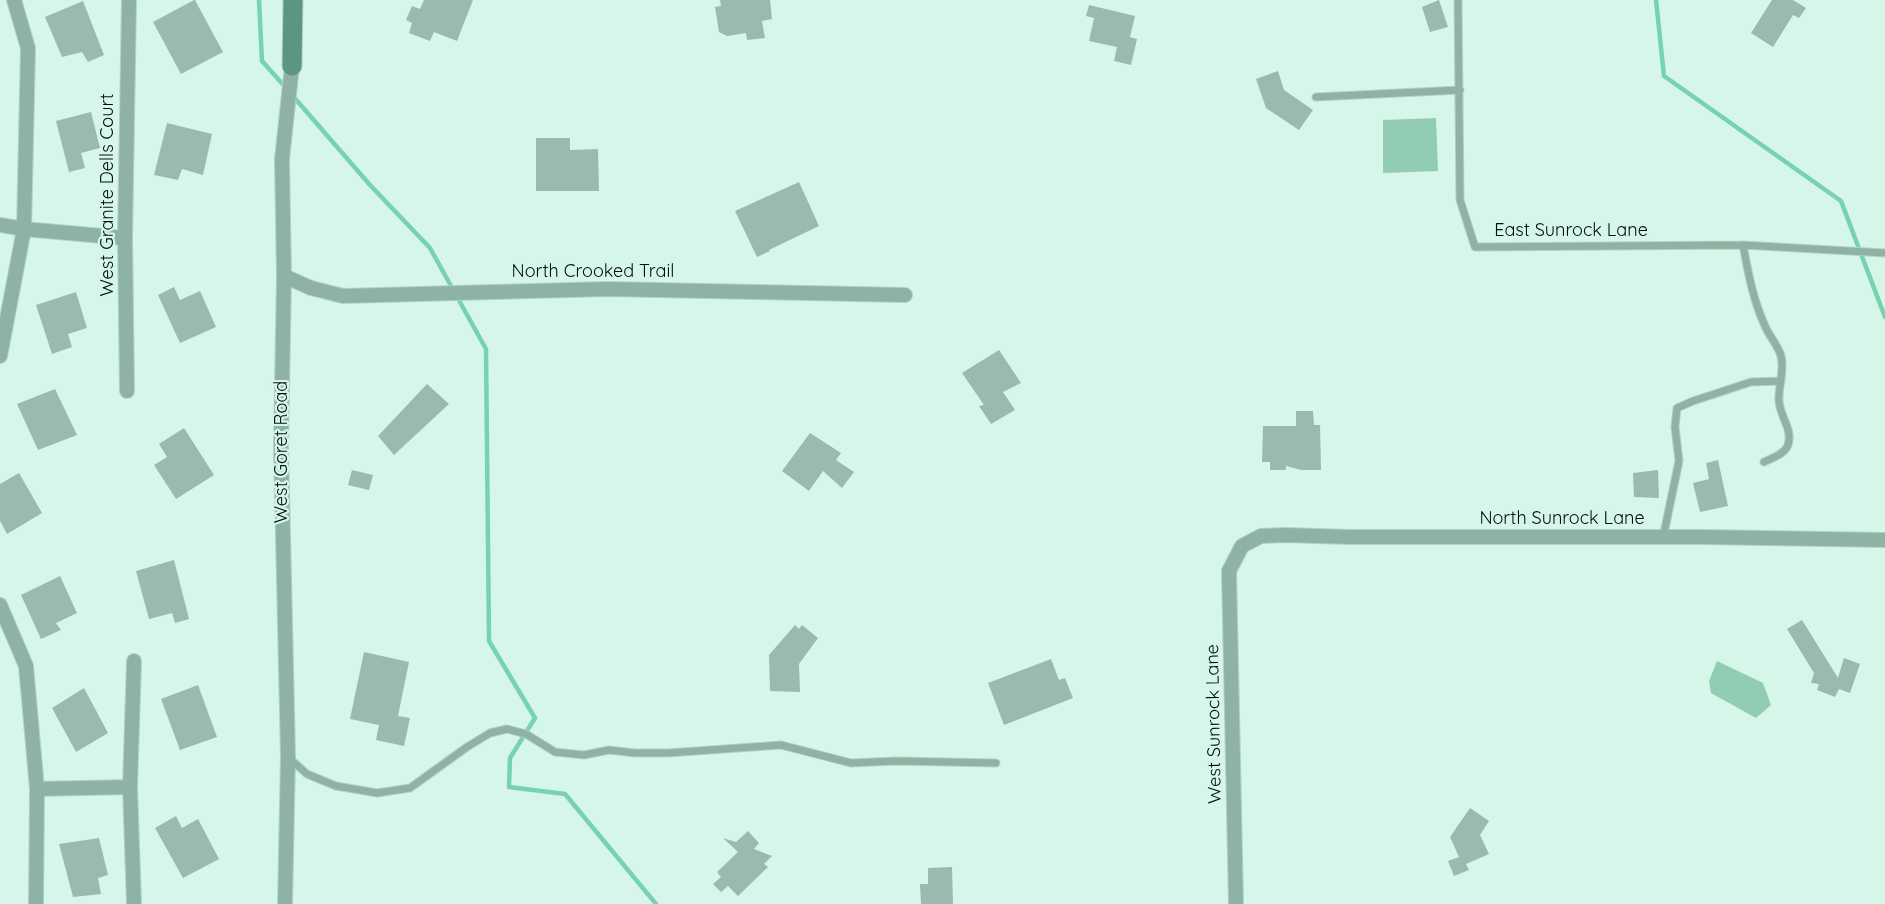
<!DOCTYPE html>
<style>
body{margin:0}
canvas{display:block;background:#d5f6e9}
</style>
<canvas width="1885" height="904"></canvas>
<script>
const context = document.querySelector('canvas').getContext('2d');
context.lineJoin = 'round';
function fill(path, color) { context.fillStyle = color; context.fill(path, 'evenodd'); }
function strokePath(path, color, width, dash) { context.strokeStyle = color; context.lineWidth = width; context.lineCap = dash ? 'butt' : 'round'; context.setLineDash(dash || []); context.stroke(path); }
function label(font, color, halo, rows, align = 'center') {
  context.font = font + ' Quicksand,sans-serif'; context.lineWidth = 4.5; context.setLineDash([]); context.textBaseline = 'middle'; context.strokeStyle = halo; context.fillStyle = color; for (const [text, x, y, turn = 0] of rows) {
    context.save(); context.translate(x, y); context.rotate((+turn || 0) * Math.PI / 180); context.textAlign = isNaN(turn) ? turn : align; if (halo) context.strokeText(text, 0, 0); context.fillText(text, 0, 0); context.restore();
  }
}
fill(new Path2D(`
 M 1436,118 L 1438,171 L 1383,173 L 1383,120 Z
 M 1717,661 L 1763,683 L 1771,705 L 1756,718 L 1711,693 L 1709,681 Z`), '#92ccb5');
strokePath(new Path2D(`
 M 259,0 L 262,61 L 287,89
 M 1656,0 L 1664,76 L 1841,201 L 1885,317
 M 292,95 L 370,185 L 430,248 L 486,349 L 489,641 L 535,718 L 510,758 L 509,787 L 565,794 L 656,904`), '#77d2b1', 4.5);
fill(new Path2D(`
 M 194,0 L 195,0 L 223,52 L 181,74 L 153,22 Z
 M 424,0 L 473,0 L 457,41 L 434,32 L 430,41 L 409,33 L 412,23 L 406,20 L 412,6 L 420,9 Z
 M 720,0 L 770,0 L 772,19 L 762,21 L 765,38 L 747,40 L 746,33 L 727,36 L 719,32 L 715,7 L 721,6 Z
 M 1439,0 L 1448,27 L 1430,32 L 1422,7 Z
 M 1772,0 L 1793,0 L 1806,8 L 1799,18 L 1793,15 L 1773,47 L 1751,33 Z
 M 83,1 L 104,55 L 88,62 L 82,52 L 62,57 L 45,17 Z
 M 1089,5 L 1135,16 L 1130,37 L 1137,39 L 1131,65 L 1114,61 L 1117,47 L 1089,41 L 1094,18 L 1086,16 Z
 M 1278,71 L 1284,90 L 1313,110 L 1299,130 L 1266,108 L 1256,79 Z
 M 91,112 L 100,148 L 81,153 L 85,168 L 69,172 L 56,121 Z
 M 167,123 L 212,134 L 203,175 L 182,169 L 178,180 L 154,175 Z
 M 536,138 L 570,138 L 570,150 L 598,149 L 599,191 L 536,191 Z
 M 799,182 L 819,226 L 769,250 L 770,251 L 757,257 L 735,211 Z
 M 174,287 L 180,300 L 200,291 L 216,327 L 180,343 L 158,295 Z
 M 76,292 L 87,328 L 68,334 L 72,347 L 52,354 L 36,305 Z
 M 999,350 L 1021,383 L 1003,392 L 1015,410 L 991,424 L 979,406 L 984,405 L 962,373 Z
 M 427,384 L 449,404 L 394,455 L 378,436 Z
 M 55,389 L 77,435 L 38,450 L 17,404 Z
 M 1296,411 L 1313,411 L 1314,425 L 1320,425 L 1321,470 L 1301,470 L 1286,466 L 1286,470 L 1270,470 L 1270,462 L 1262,462 L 1263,426 L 1296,426 Z
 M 184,428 L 214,475 L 176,499 L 154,465 L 167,457 L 159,444 Z
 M 810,433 L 841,453 L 836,460 L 854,472 L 842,488 L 823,471 L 809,491 L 782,471 Z
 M 1718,460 L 1728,506 L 1700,512 L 1693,483 L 1709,479 L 1706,463 Z
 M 352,470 L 373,475 L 369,490 L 348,485 Z
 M 1658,470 L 1659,498 L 1634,497 L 1633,473 Z
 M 19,473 L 42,513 L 7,534 L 0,521 L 0,484 Z
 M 174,560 L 189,619 L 175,623 L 172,613 L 149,619 L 136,571 Z
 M 60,576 L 77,613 L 56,623 L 61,630 L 41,639 L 21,595 Z
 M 1802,620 L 1838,678 L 1844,658 L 1860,664 L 1850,693 L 1839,689 L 1835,697 L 1817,690 L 1819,684 L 1811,683 L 1814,673 L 1787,629 Z
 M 795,625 L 799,629 L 802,625 L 818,638 L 799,664 L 800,692 L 770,691 L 769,655 Z
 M 364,652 L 409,662 L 398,716 L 410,718 L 404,746 L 376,740 L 379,725 L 350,719 Z
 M 1051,659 L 1059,680 L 1065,678 L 1073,698 L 1004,725 L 988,683 Z
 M 198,685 L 217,737 L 180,750 L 161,699 Z
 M 84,688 L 108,733 L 76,752 L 52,708 Z
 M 1470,808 L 1489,821 L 1480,835 L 1489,854 L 1466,864 L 1469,870 L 1454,876 L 1448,861 L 1459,857 L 1450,837 Z
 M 176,816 L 182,828 L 198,819 L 219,859 L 183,878 L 155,828 Z
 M 748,831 L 759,843 L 754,849 L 772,856 L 764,864 L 768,867 L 738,896 L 728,886 L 721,892 L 713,884 L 721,877 L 717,872 L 738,852 L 723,838 L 736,842 Z
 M 99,838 L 108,875 L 98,878 L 101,894 L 73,897 L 59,844 Z
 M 952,867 L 953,904 L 921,904 L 920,884 L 928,884 L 928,868 Z`), '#9abaad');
const lane = new Path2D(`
 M 1458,0 L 1460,200 L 1475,247 L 1743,245 L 1885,253
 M 1316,97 L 1460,90
 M 1743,245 C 1748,272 1753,300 1765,326 C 1769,336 1778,345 1781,356 C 1785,371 1778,386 1779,401 C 1780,417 1793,429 1788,445 C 1785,454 1772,458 1764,462
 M 1663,538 L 1679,461 L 1675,427 L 1677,408 L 1693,401 L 1751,382 L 1781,381
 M 288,757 L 307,774 L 336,786 L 377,793 L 410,788 L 467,747 L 490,733 L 507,729 L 526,734 L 555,752 L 584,755 L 609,750 L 635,753 L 668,753 L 781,745 L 851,763 L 896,761 L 996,763`);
const street = new Path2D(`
 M 0,225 L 24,229 L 125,238
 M 284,276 L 311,288 L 343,296 L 607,289 L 905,295
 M 0,356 L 24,229 L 28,48 L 14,0
 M 127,391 L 125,238 L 129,0
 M 0,605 L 26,666 L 37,789 L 36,904
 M 130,787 L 134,904
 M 37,789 L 130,787 L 134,661
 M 285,904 L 288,756 L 281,446 L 284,276 L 282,159 L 292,66
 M 1236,904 L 1229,571 L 1242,546 L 1261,536 L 1286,535 L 1350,537 L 1703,537 L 1885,540`);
const secondary = new Path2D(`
 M 292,66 L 293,0`);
strokePath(lane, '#b4d1c5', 9);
strokePath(street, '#b4d1c5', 16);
strokePath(secondary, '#b4d1c5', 21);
strokePath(lane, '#8eb2a3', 7);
strokePath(street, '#8eb2a3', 14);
strokePath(secondary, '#5c9580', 19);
label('18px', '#040e0a', '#d5f6e9', [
 ["West Granite Dells Court",108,195,-90],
 ["East Sunrock Lane",1571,231],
 ["North Crooked Trail",593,272],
 ["West Goret Road",282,452,-90],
 ["North Sunrock Lane",1562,519],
 ["West Sunrock Lane",1214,724,-91]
]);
</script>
